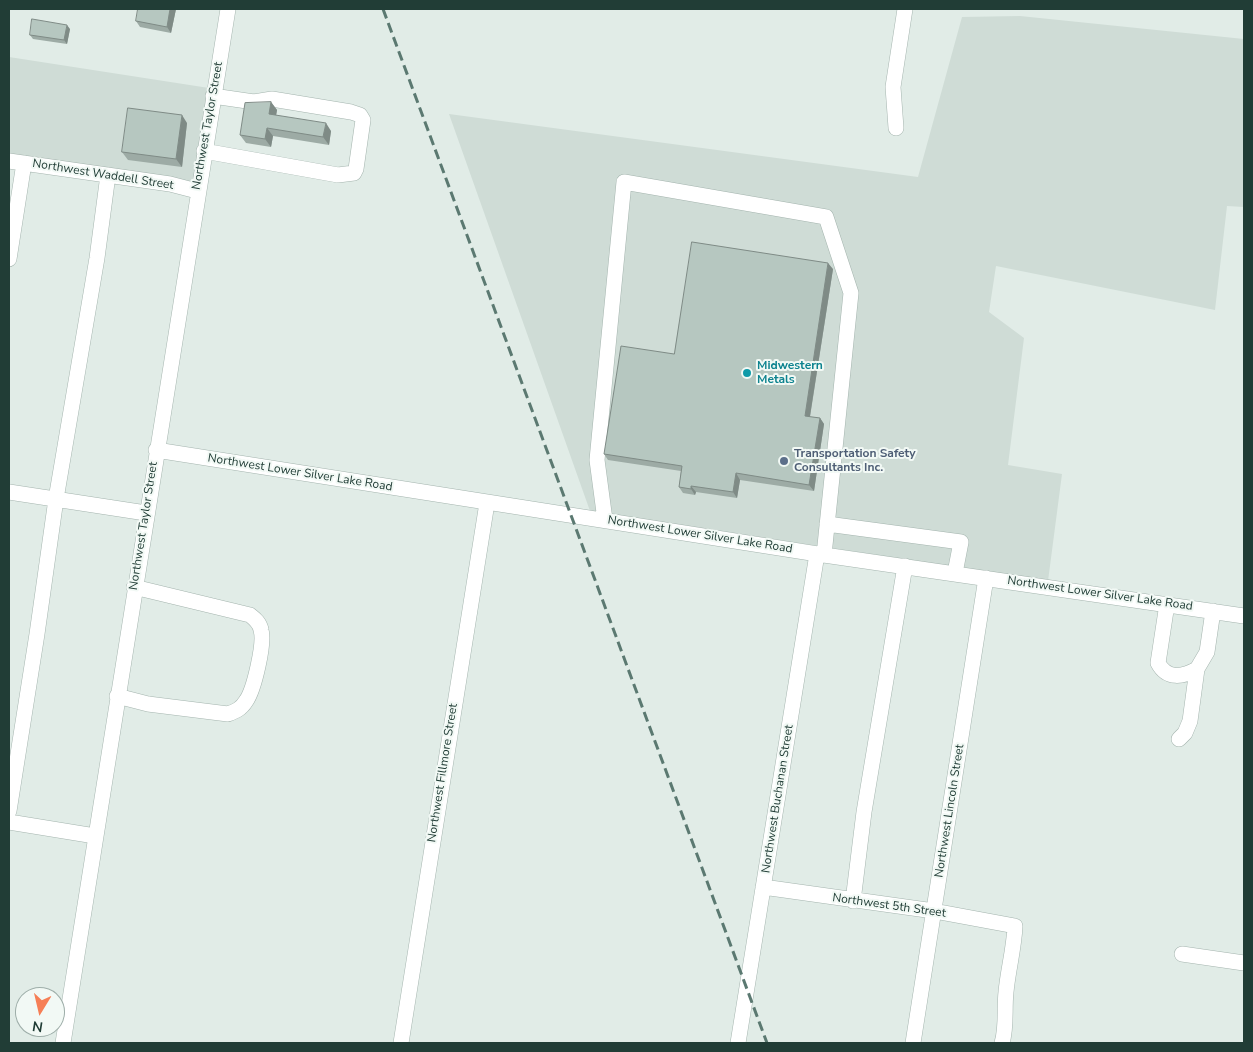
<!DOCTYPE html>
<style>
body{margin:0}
#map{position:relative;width:1253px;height:1052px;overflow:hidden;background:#e1ece7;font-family:"Nunito Sans",sans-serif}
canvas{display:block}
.frame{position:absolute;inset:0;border:10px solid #213d36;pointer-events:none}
.north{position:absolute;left:15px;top:987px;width:50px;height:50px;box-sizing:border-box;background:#f2f9f5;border:1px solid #9eaea9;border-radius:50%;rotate:189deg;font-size:14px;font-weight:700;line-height:20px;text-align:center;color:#213d36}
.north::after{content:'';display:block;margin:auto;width:18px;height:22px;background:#f67f56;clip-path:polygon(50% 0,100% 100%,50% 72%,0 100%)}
</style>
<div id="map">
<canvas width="1253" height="1052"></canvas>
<div class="frame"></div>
<div class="north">N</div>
</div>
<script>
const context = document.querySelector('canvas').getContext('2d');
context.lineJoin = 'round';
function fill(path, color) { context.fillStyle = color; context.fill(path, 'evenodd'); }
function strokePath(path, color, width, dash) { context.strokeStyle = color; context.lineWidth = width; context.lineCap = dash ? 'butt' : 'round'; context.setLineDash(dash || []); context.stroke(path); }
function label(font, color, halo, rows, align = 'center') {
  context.font = font + ' "Nunito Sans",sans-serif'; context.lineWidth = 4; context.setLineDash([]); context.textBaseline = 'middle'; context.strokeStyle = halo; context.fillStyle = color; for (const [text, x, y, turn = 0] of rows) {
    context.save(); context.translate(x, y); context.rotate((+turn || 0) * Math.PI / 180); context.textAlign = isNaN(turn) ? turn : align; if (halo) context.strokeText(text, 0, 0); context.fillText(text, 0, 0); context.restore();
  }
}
fill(new Path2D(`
 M 1020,16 L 1244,39 L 1244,207 L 1227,206 L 1215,310 L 996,266 L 989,312 L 1024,338 L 1008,465 L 1062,474 L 1048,581 L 590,511 L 449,114 L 918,177 L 962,17 Z
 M 9,57 L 209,88 L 195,175 L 191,181 L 185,184 L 9,156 Z`), '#cfdcd6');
const minor = new Path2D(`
 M 896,128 L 893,87 L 905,9
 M 204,151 L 338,175 L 354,173 L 356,169 L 363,120 L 360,115 L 351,112 L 272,99 L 254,102 L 213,96
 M 9,161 L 170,184 L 197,191
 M 9,259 L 24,163
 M 156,450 L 824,555 L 1244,616
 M 9,492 L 146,513
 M 605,520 L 597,460 L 624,182 L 826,217 L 851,293 L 824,555
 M 827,524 L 961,542 L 955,573
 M 1167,604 L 1158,663 C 1167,680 1183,677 1197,669
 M 117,696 L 148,704 L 228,714 C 236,711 241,709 246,701 C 254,690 265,643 261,630 C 260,623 255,619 250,615 L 134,587
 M 1179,739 L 1185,733 L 1190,721 L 1197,669 L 1207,652 L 1213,611
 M 9,811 L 37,634 L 56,499 L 97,258 L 108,175
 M 9,822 L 95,836
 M 763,887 L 934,911 L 1015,926 C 1014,949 1008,970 1006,992 C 1004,1010 1007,1026 1002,1043
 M 853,901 L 864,812 L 905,566
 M 1182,954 L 1244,963
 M 63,1043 L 228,9
 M 401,1043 L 487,503
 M 738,1043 L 817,554
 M 913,1043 L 986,578`);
strokePath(minor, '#a4b4ae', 16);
strokePath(minor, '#fff', 15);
strokePath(new Path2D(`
 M 383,9 L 767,1043`), '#5b7971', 3, [10, 5]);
fill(new Path2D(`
 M 176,9 L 171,33 L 140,27 L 136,21 Z
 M 70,29 L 67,44 L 33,39 L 30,35 Z
 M 271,102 L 277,110 L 276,115 L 331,131 L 329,145 L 273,136 L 271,147 L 246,143 L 240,135 Z
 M 187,123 L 182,167 L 128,160 L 122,152 Z
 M 833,269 L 810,417 L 820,418 L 824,424 L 814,491 L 740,480 L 737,498 L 696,492 L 695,495 L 683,493 L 679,487 L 681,471 L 608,460 L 604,454 L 674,354 Z`), '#9daba5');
fill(new Path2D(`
 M 170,9 L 176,9 L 171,33 L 167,27 Z
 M 67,25 L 70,29 L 67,44 L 64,40 Z
 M 271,102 L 277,110 L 275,122 L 269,114 Z
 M 182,115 L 187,123 L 182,167 L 176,159 Z
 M 326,123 L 331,131 L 329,145 L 323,137 Z
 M 267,128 L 273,136 L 271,147 L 265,139 Z
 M 828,263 L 833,269 L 809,422 L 805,416 Z
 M 820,418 L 824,424 L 814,491 L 809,485 Z
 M 736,473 L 740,480 L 737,498 L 733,492 Z
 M 691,486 L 696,492 L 695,495 L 691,489 Z`), '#7f8b86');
const building = new Path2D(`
 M 138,9 L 170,9 L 167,27 L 136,21 Z
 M 32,19 L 67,25 L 64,40 L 30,35 Z
 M 271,102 L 269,114 L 326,123 L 323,137 L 267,128 L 265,139 L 240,135 L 245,103 Z
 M 128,108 L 182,115 L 176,159 L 122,152 Z
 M 692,242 L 828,263 L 805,416 L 820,418 L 809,485 L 736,473 L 733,492 L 691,486 L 691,489 L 679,487 L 682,466 L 604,454 L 621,346 L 674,354 Z`);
fill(building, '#b6c7c0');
strokePath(building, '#7f8b86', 1);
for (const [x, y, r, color] of [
 [747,373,5,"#0f9aa8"],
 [784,461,5,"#5c6f8a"]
]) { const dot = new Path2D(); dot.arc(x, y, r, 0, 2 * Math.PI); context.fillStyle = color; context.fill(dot); strokePath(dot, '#f2f9f5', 2); }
label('12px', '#213d36', '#f2f9f5', [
 ["Northwest Taylor Street",208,126,-80],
 ["Northwest Waddell Street",103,175,9],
 ["Northwest Lower Silver Lake Road",300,473,9],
 ["Northwest Taylor Street",144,526,-81],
 ["Northwest Lower Silver Lake Road",700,535,9],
 ["Northwest Lower Silver Lake Road",1100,594,8],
 ["Northwest Fillmore Street",443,773,-81],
 ["Northwest Buchanan Street",778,799,-81],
 ["Northwest Lincoln Street",950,811,-81],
 ["Northwest 5th Street",889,906,8]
]);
label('bold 12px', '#0d838f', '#f2f9f5', [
 ["Midwestern",757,366],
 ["Metals",757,380]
], 'left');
label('bold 12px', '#4e5e75', '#f2f9f5', [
 ["Transportation Safety",794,454],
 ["Consultants Inc.",794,468]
], 'left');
</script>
